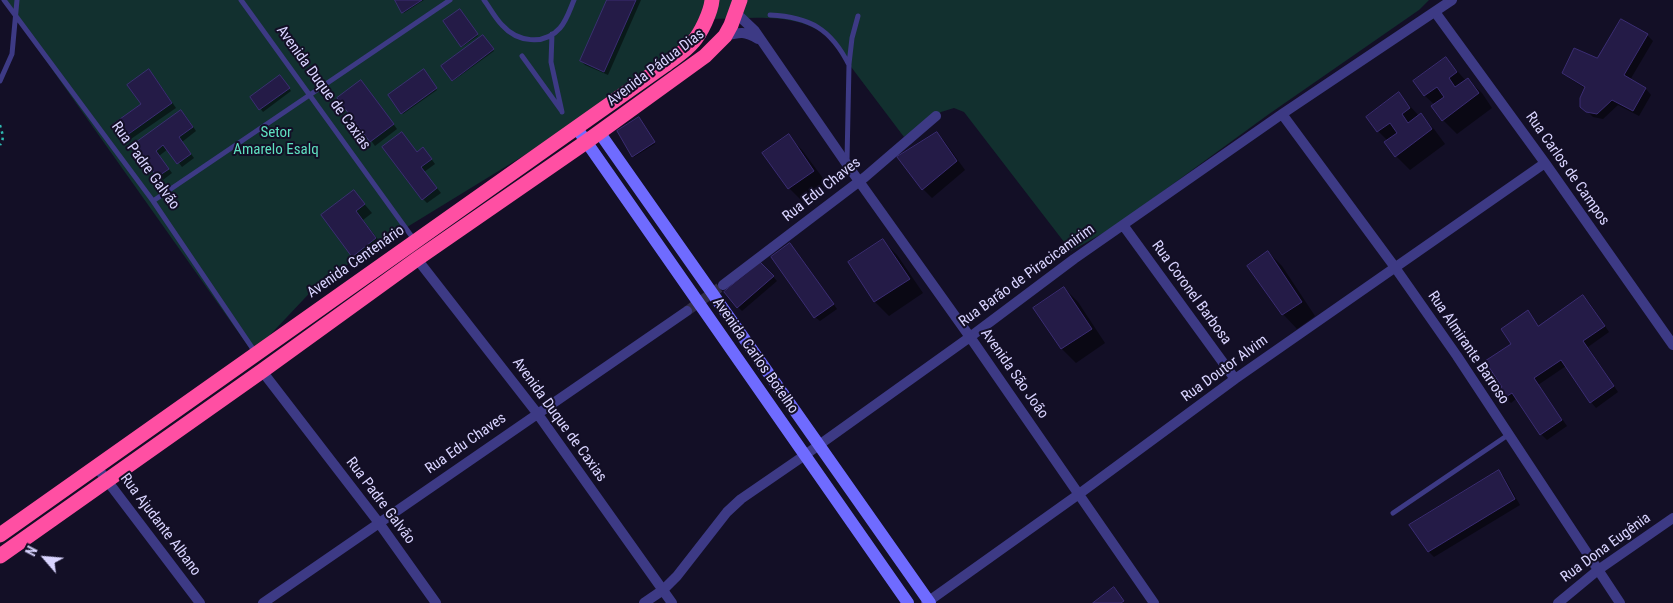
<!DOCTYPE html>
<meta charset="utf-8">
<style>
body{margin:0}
#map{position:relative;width:1673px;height:603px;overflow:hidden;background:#130f26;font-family:"Roboto Condensed",sans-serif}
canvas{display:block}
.north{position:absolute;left:20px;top:533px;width:50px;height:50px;-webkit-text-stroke:4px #130f26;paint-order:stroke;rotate:297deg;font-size:14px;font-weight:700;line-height:20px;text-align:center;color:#d9d4ff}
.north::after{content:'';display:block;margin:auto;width:18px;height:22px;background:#d9d4ff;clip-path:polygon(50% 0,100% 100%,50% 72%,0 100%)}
</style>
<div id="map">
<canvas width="1673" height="603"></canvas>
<div class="north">N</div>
</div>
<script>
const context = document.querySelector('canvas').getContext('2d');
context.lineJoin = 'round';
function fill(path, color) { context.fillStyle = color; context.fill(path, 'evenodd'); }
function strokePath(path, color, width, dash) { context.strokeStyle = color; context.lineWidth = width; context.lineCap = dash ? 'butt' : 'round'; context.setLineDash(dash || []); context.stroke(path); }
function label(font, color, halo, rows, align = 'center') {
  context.font = font + ' "Roboto Condensed",sans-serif'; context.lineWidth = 4; context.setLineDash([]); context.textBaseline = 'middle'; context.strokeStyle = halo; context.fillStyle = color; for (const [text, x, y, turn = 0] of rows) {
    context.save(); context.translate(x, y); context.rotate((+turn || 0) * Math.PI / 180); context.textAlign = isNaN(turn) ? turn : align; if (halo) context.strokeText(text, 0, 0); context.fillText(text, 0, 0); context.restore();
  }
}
fill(new Path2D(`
 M 3,0 L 1429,0 L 1419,10 L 1269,114 L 1114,227 L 1071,251 L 964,112 L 954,108 L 941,112 L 904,137 L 830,39 C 800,10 747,19 708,19 L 702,29 L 559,134 L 399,232 L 320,282 L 253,353 Z`), '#12302f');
fill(new Path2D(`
 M 396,0 L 424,0 L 404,13 Z
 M 608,0 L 641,0 L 608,75 L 585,65 L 581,61 Z
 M 459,11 L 478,36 L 462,47 L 444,21 Z
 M 1647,35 L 1653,41 L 1630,80 L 1646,89 L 1651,95 L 1639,116 L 1618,105 L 1603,119 L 1593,117 L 1585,109 L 1586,89 L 1569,78 L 1564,72 L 1597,59 Z
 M 483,36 L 494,51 L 453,81 L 443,66 Z
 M 1446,58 L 1466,81 L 1467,79 L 1482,93 L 1492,108 L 1457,134 L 1443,120 L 1435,105 L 1425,96 L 1415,81 Z
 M 423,71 L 437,90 L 403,114 L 390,95 Z
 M 153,75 L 176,108 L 128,141 L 124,137 L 143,105 Z
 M 283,79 L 291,91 L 263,112 L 252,98 Z
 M 365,86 L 397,129 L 375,146 L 339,98 Z
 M 1399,94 L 1419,116 L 1420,115 L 1434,129 L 1445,144 L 1410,170 L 1396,156 L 1388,141 L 1378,131 L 1368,117 Z
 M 185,115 L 196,131 L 182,142 L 194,158 L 182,167 L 168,149 L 159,156 L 172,173 L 163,180 L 135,144 Z
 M 640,119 L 655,144 L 634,157 L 618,132 Z
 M 937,133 L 945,142 L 965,170 L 932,198 L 923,189 L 899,158 Z
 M 788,136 L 802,150 L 828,185 L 803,202 L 789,188 L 764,153 Z
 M 417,153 L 427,153 L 435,164 L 424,172 L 441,193 L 427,203 L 423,199 Z
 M 354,192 L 372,213 L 363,220 L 384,247 L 361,264 L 352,256 Z
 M 883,241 L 897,255 L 923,293 L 889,316 L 875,302 L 849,263 Z
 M 794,249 L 837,309 L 820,321 L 815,317 Z
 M 1268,252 L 1282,266 L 1315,316 L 1297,329 L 1283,314 L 1249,266 Z
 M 760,263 L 777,281 L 742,311 L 738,307 Z
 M 1064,288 L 1078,302 L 1105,343 L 1076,363 L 1062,349 L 1035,308 Z
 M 1583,296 L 1589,302 L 1609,332 L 1588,347 L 1618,392 L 1596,408 L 1591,402 L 1566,366 L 1538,385 L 1567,426 L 1547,440 L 1541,434 L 1517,398 L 1511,403 L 1505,397 L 1503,387 L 1512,344 L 1528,312 L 1539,327 Z
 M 1499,471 L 1504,477 L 1520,505 L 1434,557 L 1428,551 Z`), '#0007');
const building = new Path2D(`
 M 395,0 L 422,0 L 402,13 Z
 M 607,0 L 636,0 L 604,72 L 580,61 Z
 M 460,9 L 478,34 L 461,47 L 443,21 Z
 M 1621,19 L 1648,34 L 1624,75 L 1646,88 L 1633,111 L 1612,100 L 1597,114 L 1586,112 L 1580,107 L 1580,98 L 1585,87 L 1562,73 L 1574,48 L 1597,58 Z
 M 483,35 L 494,49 L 452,81 L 441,66 Z
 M 1446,57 L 1457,72 L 1449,78 L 1455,87 L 1468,78 L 1479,93 L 1442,121 L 1431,106 L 1444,97 L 1437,87 L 1424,96 L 1413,81 Z
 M 149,69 L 172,103 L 123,138 L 113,124 L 141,104 L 127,85 Z
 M 424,69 L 437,88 L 401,114 L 388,95 Z
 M 280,75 L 290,88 L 259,110 L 250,97 Z
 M 361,80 L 394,124 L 370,142 L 337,98 Z
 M 1399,92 L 1410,108 L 1402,114 L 1408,123 L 1421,113 L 1432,129 L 1395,157 L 1384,142 L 1397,133 L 1390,123 L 1377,132 L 1366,117 Z
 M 181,110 L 193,127 L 179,137 L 191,154 L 177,164 L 163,145 L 156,151 L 169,169 L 157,177 L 134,144 Z
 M 639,117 L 655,142 L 632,157 L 617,131 Z
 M 402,132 L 417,152 L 423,147 L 432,159 L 421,167 L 437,188 L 422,200 L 382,147 Z
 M 937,132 L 957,161 L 922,190 L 897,157 Z
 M 789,134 L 814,171 L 788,189 L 762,153 Z
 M 354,190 L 365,204 L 356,211 L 376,238 L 352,257 L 321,215 Z
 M 883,239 L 910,279 L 874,302 L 848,262 Z
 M 790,243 L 834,304 L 814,318 L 771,257 Z
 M 1268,251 L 1302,302 L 1282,315 L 1247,266 Z
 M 760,262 L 774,276 L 737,308 L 724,292 Z
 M 1064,287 L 1092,329 L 1061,349 L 1033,308 Z
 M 1583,295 L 1605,326 L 1583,341 L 1614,386 L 1590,403 L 1561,360 L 1534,378 L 1562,420 L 1540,435 L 1512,393 L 1504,398 L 1498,389 L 1502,387 L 1485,361 L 1511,344 L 1501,329 L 1528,310 L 1538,326 Z
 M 1499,470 L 1515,499 L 1428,552 L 1409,525 Z
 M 1114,587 L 1124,601 L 1121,603 L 1093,603 Z`);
fill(building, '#241b47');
strokePath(building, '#3b2d73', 1);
strokePath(new Path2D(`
 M 687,311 L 723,285`), '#312d47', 10, [10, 5]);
strokePath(new Path2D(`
 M 0,125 C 2,133 5,138 0,145`), '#2fb8b0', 2.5, [2.5, 4]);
strokePath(new Path2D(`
 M 4,0 L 153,201 L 255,352
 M 241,0 L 415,241
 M 484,0 C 490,8 495,18 502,25 C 517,42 544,46 560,28 C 567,20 570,9 574,0
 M 770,15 C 810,17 831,29 849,65 L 847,160 L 846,162
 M 552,34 L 551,62 L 562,112
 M 522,56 L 561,110
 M 849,64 L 852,38 L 858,16
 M 0,81 L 12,54 L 17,0
 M 153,201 L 450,0
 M 1393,513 L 1508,435`), '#3d3a85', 5);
strokePath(new Path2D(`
 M 1435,12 L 1545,163 L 1673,345
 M 736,13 L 755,31 L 846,163 L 970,337 L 1154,603
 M 725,36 C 740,32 745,31 758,39
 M 1282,114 L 1394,266 L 1457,356 L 1620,603
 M 1123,225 L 1235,379
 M 417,259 L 537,413 L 672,603
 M 723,285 L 865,177 L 936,116
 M 262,371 L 379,523 L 436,603
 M 96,466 L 200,603
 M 263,603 L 687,311
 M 644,603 L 663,590 L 677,576 L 727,512 L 741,499 L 805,455 L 970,337 L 1074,259 L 1282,114 L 1452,0
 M 926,603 L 1079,494 L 1235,379 L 1545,163
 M 1558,603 L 1598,570 L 1673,518`), '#3d3a85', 10);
strokePath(new Path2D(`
 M 576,127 L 908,603
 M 599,132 L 930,603`), '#6f6bff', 12);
strokePath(new Path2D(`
 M 0,535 L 665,65 C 674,58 686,51 693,42 C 701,33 711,12 712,0
 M 0,556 L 262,371 L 417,259 L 586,142 L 705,56 L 725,36 L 731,25 L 740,0`), '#ff4fa3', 15);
label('15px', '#d9d4ff', '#130f26', [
 ["Avenida Pádua Dias",656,68,-37],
 ["Avenida Duque de Caxias",323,88,54],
 ["Rua Padre Galvão",145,166,54],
 ["Rua Carlos de Campos",1567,169,55],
 ["Rua Edu Chaves",822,190,-38],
 ["Avenida Centenário",356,262,-35],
 ["Rua Barão de Piracicamirim",1027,276,-36],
 ["Rua Coronel Barbosa",1191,293,54],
 ["Rua Almirante Barroso",1468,348,56],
 ["Avenida Carlos Botelho",755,356,55],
 ["Rua Doutor Alvim",1225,369,-36],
 ["Avenida São João",1014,374,55],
 ["Avenida Duque de Caxias",559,420,54],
 ["Rua Edu Chaves",466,444,-35],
 ["Rua Padre Galvão",380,501,53],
 ["Rua Ajudante Albano",160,525,53],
 ["Rua Dona Eugênia",1606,548,-36]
]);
label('15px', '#5fe0c0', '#130f26', [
 ["Setor",276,133],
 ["Amarelo Esalq",276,150]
]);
</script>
